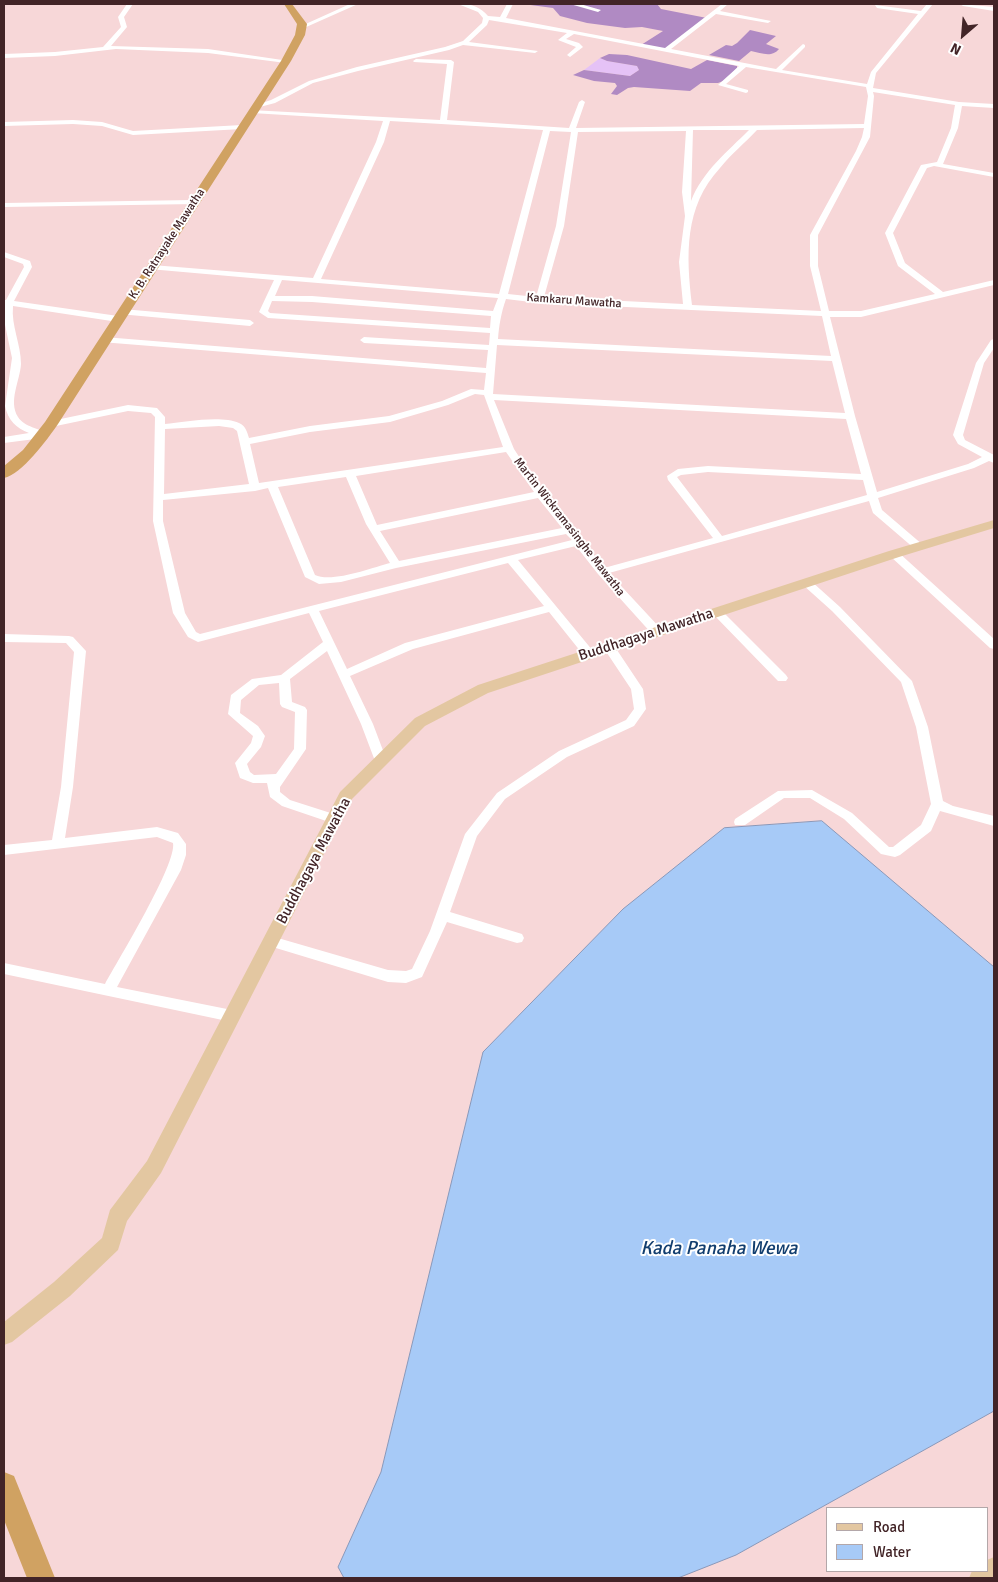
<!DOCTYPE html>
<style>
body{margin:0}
#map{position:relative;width:998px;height:1582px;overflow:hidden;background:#f7d7d8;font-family:Signika,sans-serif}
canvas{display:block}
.frame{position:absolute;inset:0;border:5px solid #422427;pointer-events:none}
.legend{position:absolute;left:826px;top:1507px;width:162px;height:65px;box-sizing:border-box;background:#fff;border:1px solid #b3a7a9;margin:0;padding:6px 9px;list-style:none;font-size:15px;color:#422427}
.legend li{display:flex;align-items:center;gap:10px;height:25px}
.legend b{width:25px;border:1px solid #b3a7a9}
.north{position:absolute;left:938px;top:10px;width:50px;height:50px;-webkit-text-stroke:4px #fff;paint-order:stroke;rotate:207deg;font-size:14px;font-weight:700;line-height:20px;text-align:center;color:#422427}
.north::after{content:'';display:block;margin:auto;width:18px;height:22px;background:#422427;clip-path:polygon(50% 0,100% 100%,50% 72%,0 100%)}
</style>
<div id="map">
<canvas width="998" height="1582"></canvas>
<div class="frame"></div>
<ul class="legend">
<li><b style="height:6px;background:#e3c7a1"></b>Road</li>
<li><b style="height:14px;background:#a7caf7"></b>Water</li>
</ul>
<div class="north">N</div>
</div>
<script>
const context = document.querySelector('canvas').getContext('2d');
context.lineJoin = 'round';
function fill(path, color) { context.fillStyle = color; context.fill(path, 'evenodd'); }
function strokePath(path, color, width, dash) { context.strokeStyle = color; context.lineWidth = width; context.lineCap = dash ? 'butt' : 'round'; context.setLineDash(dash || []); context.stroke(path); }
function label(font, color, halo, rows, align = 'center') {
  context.font = font + ' Signika,sans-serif'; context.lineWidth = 4; context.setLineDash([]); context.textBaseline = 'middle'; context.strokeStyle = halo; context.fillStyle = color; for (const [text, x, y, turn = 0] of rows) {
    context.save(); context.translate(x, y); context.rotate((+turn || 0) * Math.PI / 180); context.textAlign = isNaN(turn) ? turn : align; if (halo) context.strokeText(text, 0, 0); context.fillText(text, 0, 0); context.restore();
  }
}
fill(new Path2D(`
 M 600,58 L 607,61 L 637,66 L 639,70 L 630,76 L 584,70 Z`), '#e5c2f6');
fill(new Path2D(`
 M 523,4 L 657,4 L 661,9 L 707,18 L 668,50 L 641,45 L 663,31 L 642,27 L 625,28 L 587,23 L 560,16 L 553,8 Z
 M 750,30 L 776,36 L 766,44 L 779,49 C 772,58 761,53 751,51 L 739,61 L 709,55 L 726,45 L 732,46 L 737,43 Z
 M 609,54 L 627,55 L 691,69 L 707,60 L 737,66 L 737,68 L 726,80 L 718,83 L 701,83 L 690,91 L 634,87 L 628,88 L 617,95 L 611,94 L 617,86 L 615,83 L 594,81 L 573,75 L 584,70 L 630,76 L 639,70 L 637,66 L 607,61 L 600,58 Z`), '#b08ac3');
const water = new Path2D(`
 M 822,821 L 994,967 L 994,1411 L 736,1555 L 678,1578 L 344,1578 L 338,1567 L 381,1472 L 483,1052 L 623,909 L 724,828 Z`);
fill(water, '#a7caf7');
strokePath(water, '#8998b9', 1);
fill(new Path2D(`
 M 127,4 L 133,4 L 124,17 L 127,27 L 111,46 L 208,49 L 289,61 L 286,63 L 208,53 L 116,49 L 55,56 L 4,58 L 4,54 L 55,52 L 103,47 L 121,27 L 118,17 Z
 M 350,4 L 358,4 L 304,28 L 299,27 Z
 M 458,4 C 470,3 480,7 488,16 L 500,17 L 507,4 L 513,4 L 506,18 L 665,48 L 722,4 L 728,4 L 720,11 L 771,21 L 768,23 L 716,14 L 671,49 L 776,69 L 803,44 L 805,45 L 805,47 L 782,70 L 867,84 L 871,72 L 918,14 L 877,8 L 875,5 L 921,11 L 927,4 L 933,4 L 876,73 L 873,88 L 959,102 L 994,104 L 994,108 L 962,106 L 958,128 L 943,164 L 994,173 L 994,177 L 934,166 L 927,168 L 893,233 L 905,263 L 943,292 L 994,280 L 994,285 L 861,317 L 830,317 L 855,416 L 877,492 L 968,464 L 982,457 L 958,444 L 953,435 L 976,363 L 991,340 L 994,339 L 994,348 L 984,363 L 963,435 L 965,440 L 994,455 L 994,463 L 989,461 L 974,468 L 878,498 L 882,510 L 923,545 L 924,547 L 923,549 L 915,549 L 873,513 L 869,501 L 609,573 L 661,629 L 663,632 L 661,635 L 653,635 L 598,574 L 576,546 L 518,560 L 593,651 L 595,654 L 593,657 L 585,657 L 549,612 L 413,649 L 350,676 L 373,724 L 387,761 L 381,765 L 375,761 L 361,724 L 327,651 L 290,679 L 292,702 L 305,707 L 307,710 L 306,749 L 280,787 L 280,792 L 290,800 L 340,816 L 341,819 L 340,822 L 335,824 L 282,806 L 270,797 L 267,783 L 253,783 L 240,778 L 235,763 L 251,743 L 253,736 L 228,714 L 231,695 L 252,679 L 281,675 L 323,642 L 309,613 L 198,642 L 188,637 L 173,613 L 153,521 L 155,417 L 151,413 L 128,411 L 51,427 L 46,424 L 51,421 L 128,405 L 157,408 L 165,417 L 165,424 C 184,422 221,415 239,423 C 246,426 247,432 249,438 L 310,426 L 389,416 L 442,401 L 471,389 L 484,390 L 486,373 L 101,342 L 101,338 L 104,337 L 486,368 L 488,350 L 364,343 L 360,340 L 364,337 L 489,345 L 490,333 L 268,318 L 259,312 L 274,280 L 149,269 L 149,265 L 152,265 L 313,278 L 376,142 L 383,121 L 252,113 L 249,111 L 250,110 L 440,120 L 447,64 L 414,62 L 413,61 L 416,59 L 451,60 L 454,62 L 447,120 L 569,128 L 579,102 L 582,100 L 585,102 L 576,128 L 864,124 L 868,96 L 866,87 L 746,67 L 726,84 L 748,90 L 748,92 L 746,93 L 718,85 L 739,66 L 574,34 L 566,39 L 579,43 L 583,47 L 570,57 L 567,55 L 576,47 L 558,40 L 567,33 L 489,20 L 487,25 L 469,42 L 538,51 L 535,53 L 463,45 L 449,50 L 358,71 L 313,83 L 275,103 L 256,108 L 253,106 L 271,100 L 309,81 L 357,67 L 445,47 L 463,41 L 482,23 L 483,18 L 478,12 ZM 873,92 L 955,105 L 951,128 L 937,162 L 921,165 L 885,233 L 898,266 L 935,294 L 861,311 L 829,311 L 818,266 L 818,235 L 870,137 L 874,96 ZM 390,121 L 543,130 L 499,294 L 321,279 L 384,142 ZM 864,128 L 862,137 L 856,151 L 810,235 L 810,266 L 821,311 L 692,305 C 686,255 684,207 720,168 C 731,154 745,143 757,130 ZM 693,130 L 749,130 C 728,151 702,172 691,201 ZM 550,131 L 571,132 L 556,226 L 536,297 L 508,294 ZM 686,131 L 682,192 L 685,216 L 679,262 L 683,304 L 544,297 L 564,226 L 578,132 ZM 282,280 L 498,298 L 493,311 L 312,296 L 275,296 ZM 506,299 L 539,303 L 822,316 L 831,356 L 498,339 C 499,326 501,313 506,299 ZM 272,301 L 312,302 L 491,316 L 490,328 L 270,313 L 268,311 ZM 497,345 L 832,361 L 845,413 L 493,394 ZM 475,394 L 484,395 L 503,447 L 259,483 L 250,444 L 310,432 L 390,422 L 448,405 ZM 494,400 L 846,419 L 861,474 L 708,466 L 678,469 L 667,476 L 668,480 L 713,538 L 604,568 L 533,478 L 514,449 ZM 219,426 L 233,428 L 237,431 L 249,484 L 164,494 L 165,429 ZM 506,452 L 534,492 L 377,525 L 356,476 ZM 708,472 L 863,480 L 867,495 L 722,536 L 677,477 L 681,475 ZM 346,477 L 366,524 L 390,563 C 371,568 332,583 315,575 L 278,487 ZM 268,488 L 305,577 L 319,584 L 341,582 L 396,568 L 566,534 L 572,540 L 200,634 L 196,632 L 185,613 L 163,521 L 163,500 L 255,491 ZM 538,498 L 562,528 L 399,561 L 380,531 ZM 508,563 L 544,606 L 405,643 L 347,669 L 319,611 ZM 279,683 L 280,704 L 282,707 L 295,712 L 294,749 L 276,774 L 254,775 L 250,772 L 247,764 L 261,747 L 265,736 L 258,726 L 240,713 L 241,700 L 259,685 Z
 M 570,4 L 580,4 L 601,10 L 598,12 Z
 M 960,4 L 994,7 L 994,11 L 963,6 Z
 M 73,120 L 102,122 L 133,131 L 242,125 L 246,127 L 242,129 L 133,135 L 102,126 L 73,124 L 4,126 L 4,122 Z
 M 193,200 L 196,200 L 196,204 L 4,207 L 4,203 Z
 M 4,252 L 30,261 L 32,267 L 14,301 L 118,316 L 122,319 L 118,322 L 13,306 C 11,326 21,344 21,364 C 20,381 8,401 18,417 C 25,428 39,427 48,435 L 43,438 L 4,443 L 4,437 L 29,433 C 16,428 8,420 5,406 L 12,358 L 4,320 L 4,300 L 6,300 L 24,267 L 23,264 L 4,257 Z
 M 122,309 L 250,320 L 254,323 L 250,326 L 119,314 L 119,310 Z
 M 894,551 L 898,552 L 994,639 L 994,649 L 990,648 L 890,556 L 889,554 L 890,552 Z
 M 807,580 L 811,581 L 840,607 L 912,681 L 928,727 L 943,801 L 953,806 L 994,816 L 994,826 L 940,811 L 931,831 L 900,855 L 895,857 L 881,854 L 844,819 L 810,798 L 784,798 L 745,825 L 735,825 L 734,822 L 735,819 L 778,791 L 812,790 L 852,813 L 889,847 L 893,847 L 921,825 L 931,804 L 916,727 L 901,682 L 832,611 L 803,585 L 802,583 L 803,581 Z
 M 717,609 L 721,610 L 786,675 L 788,678 L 786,681 L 778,681 L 713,614 L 711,612 Z
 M 4,634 L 69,636 L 73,637 L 86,651 L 73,787 L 65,838 L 157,827 L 178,833 L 186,844 L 186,855 L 181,870 L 117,987 L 232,1010 L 237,1012 L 239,1016 L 237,1020 L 232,1022 L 4,974 L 4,963 L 105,984 C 118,960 177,864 173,843 L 157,837 L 4,855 L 4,845 L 52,840 L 61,787 L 74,652 L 66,643 L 4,642 Z
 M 609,643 L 613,644 L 643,689 L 646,709 L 634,726 L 567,757 L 505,799 L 477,836 L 450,912 L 522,934 L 524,938 L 522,942 L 517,943 L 447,922 L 422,977 L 406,983 L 388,982 L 266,945 L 264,941 L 266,937 L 271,936 L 388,970 L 406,971 L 412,969 L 430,931 L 465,834 L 497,793 L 559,751 L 626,720 L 634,709 L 631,689 L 603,647 Z`), '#fff');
fill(new Path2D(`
 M 994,520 L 994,528 L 899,557 L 488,693 L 425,726 L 352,799 L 161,1173 L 127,1221 L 118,1250 L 70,1296 L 12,1342 L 4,1345 L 4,1322 L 54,1282 L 102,1238 L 110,1210 L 147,1161 L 340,792 L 415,718 L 478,685 L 889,551 Z
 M 994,1557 L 994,1578 L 969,1578 L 972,1571 L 987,1571 L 987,1560 Z`), '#e3c7a1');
fill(new Path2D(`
 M 284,4 L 292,4 L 307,24 L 305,35 L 291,61 L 58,424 C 47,440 22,474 4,478 L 4,466 L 23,450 L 45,422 L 281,61 L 295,35 L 297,24 Z
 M 4,1472 L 14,1476 L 55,1578 L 27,1578 L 4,1520 Z`), '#d0a262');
label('12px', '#422427', '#fff', [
 ["K. B. Ratnayake Mawatha",167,244,-57],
 ["Kamkaru Mawatha",574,301,4],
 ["Martin Wickramasinghe Mawatha",569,527,52]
]);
label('15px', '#422427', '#fff', [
 ["Buddhagaya Mawatha",646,635,-18],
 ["Buddhagaya Mawatha",314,861,-62]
]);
label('italic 19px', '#123e6f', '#fff', [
 ["Kada Panaha Wewa",719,1249]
]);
</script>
